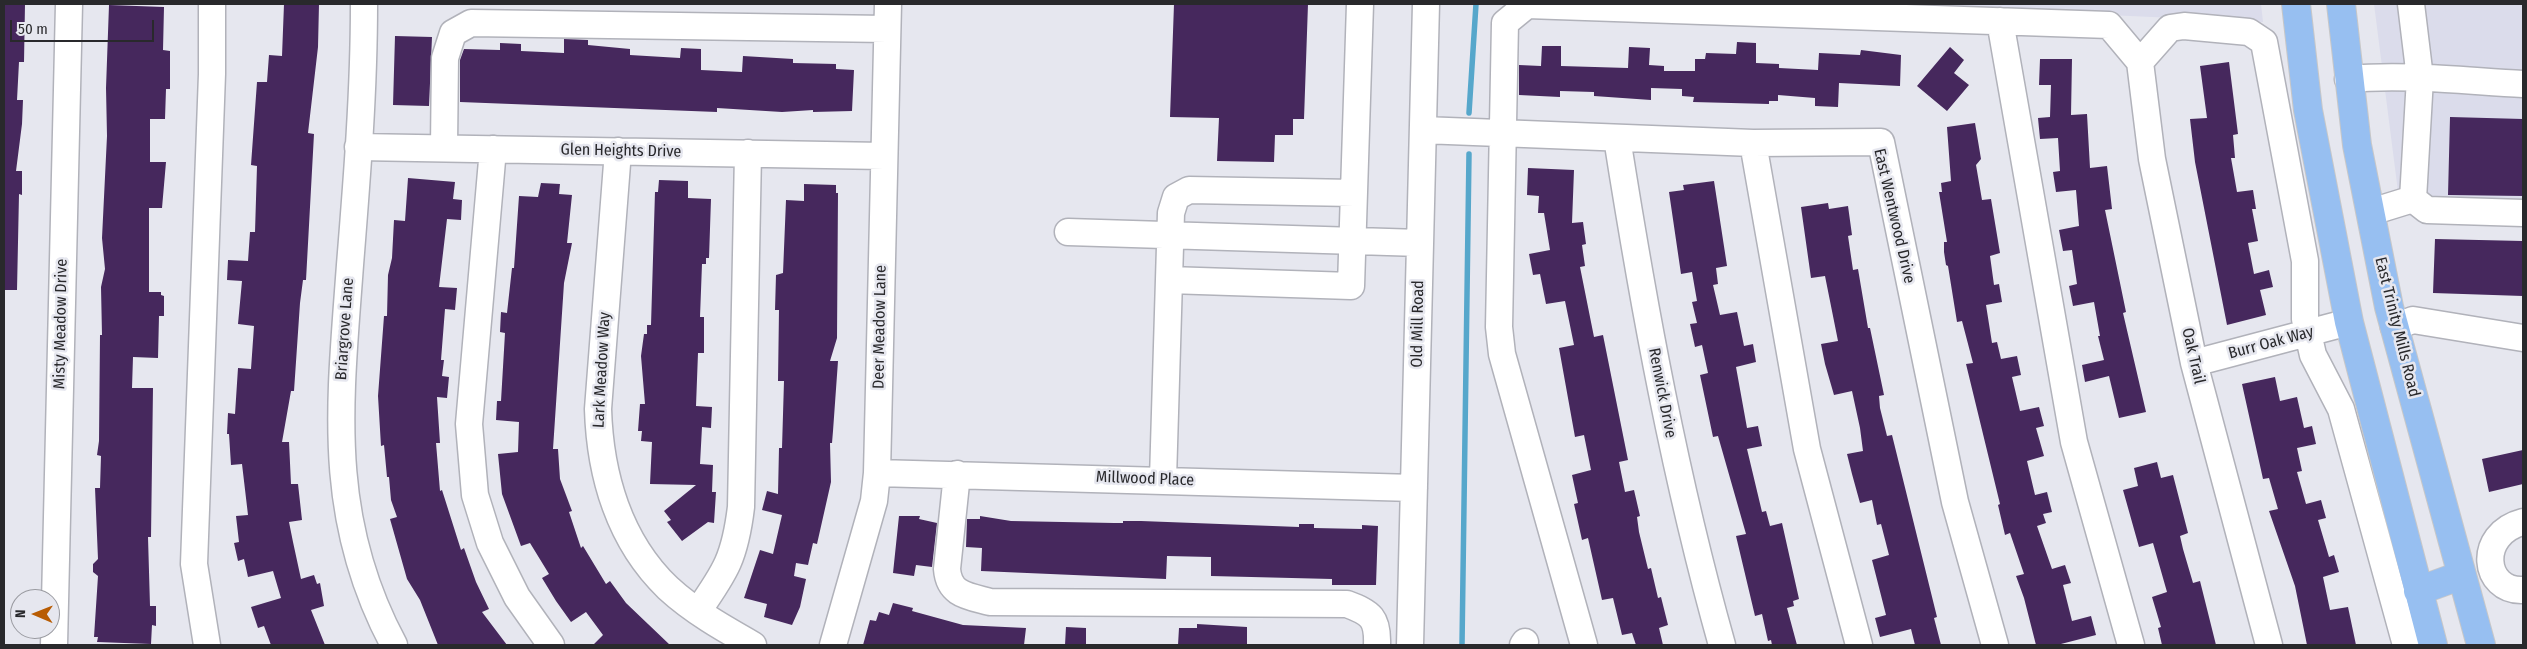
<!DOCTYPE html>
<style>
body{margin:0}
#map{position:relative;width:2527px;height:649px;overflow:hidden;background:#e6e7ef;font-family:"Fira Sans Condensed",sans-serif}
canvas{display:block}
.frame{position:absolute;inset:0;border:5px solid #29292c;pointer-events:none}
.north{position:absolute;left:10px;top:589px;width:50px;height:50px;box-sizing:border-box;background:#e6e7ef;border:1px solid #9a9ba1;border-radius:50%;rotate:271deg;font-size:14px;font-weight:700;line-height:20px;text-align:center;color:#29292c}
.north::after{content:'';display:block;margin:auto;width:18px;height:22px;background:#b85c03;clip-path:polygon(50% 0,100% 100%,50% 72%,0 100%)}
.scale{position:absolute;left:10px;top:20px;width:144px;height:22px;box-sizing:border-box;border:2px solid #29292c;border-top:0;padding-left:6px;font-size:15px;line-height:18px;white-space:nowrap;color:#29292c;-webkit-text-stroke:4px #e6e7ef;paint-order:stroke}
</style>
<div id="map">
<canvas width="2527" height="649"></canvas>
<div class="frame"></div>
<div class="north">N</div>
<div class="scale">50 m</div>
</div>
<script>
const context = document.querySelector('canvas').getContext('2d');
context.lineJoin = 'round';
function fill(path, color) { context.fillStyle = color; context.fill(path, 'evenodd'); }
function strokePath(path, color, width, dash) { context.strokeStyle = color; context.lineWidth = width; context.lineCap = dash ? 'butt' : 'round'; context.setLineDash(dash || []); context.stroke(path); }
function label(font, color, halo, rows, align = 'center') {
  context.font = font + ' "Fira Sans Condensed",sans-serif'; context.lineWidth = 5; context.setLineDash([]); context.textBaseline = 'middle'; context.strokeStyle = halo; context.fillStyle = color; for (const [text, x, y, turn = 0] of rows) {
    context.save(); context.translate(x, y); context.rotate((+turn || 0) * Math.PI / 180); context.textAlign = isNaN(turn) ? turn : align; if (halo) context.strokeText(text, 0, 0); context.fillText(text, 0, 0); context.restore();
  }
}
fill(new Path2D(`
 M 1864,4 L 2261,4 L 2263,22 Z
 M 2374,4 L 2523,4 L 2523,219 L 2401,215 Z`), '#dbdceb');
strokePath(new Path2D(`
 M 1469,113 L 1476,4
 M 1462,645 L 1469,154`), '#56a7cb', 5.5);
fill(new Path2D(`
 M 4,4 L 25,4 L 24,62 L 19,62 L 17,100 L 23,100 L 22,124 L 16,171 L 22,171 L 22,195 L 19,194 L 17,290 L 4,290 Z
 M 284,4 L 319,4 L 318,47 L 308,133 L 314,134 L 306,280 L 303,280 L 300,303 L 294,391 L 291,391 L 282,442 L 289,442 L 291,484 L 298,484 L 302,520 L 289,522 L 293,542 L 301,579 L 314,575 L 317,584 L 320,583 L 324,606 L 311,610 L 325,645 L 271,645 L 264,626 L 258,628 L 251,607 L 281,598 L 273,571 L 248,577 L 244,559 L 238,561 L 234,543 L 239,542 L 236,516 L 248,515 L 242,464 L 231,465 L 229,434 L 227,434 L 228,413 L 235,414 L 238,368 L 251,369 L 254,326 L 238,324 L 242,281 L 227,280 L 228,260 L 248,261 L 250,232 L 255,232 L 257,166 L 251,165 L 257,82 L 267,82 L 269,55 L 282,56 Z
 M 1174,4 L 1308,4 L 1304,119 L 1293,119 L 1293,135 L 1275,135 L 1274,162 L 1217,161 L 1219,118 L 1170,117 Z
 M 109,5 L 164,7 L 163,50 L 170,51 L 170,89 L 166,89 L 165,119 L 150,119 L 150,162 L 166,162 L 162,208 L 149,208 L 149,292 L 161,292 L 161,295 L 164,296 L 164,316 L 159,316 L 158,358 L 133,357 L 132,388 L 153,388 L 151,537 L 148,537 L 150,606 L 156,606 L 156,626 L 152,625 L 151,644 L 97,642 L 98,637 L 94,637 L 98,576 L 93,572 L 93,564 L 98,559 L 95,488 L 100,488 L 101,456 L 97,455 L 99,441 L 100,335 L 102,335 L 101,287 L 105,269 L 102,238 L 107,136 L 106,88 Z
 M 395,36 L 432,37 L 429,106 L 393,105 Z
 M 564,39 L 588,40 L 588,45 L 630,49 L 630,55 L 680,58 L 681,48 L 701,49 L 701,70 L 742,72 L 743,56 L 793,59 L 793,63 L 836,64 L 836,69 L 854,70 L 852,111 L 813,112 L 813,110 L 782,112 L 717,108 L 717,112 L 460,102 L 460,60 L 464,49 L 500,50 L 500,43 L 521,44 L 521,51 L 564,53 Z
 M 1737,42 L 1756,43 L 1756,63 L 1779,64 L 1779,68 L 1818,70 L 1819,53 L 1860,55 L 1861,50 L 1901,55 L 1900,86 L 1839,83 L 1838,107 L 1815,106 L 1815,98 L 1778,95 L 1778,101 L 1769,101 L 1769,104 L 1693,102 L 1694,97 L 1682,96 L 1682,89 L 1651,88 L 1651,100 L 1594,96 L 1594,92 L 1560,91 L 1560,97 L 1519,95 L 1519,65 L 1541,66 L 1542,46 L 1561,46 L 1561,66 L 1628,68 L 1629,47 L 1650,48 L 1649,65 L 1664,66 L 1664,71 L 1695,71 L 1695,59 L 1705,59 L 1706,53 L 1736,54 Z
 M 1950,47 L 1964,60 L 1954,73 L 1969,85 L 1947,111 L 1917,86 Z
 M 2040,59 L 2072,59 L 2071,115 L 2087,114 L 2090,168 L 2107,166 L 2112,209 L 2105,210 L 2126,312 L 2123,313 L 2146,412 L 2119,418 L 2109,376 L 2085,382 L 2082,365 L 2104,360 L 2098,336 L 2100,336 L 2094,302 L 2073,306 L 2069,286 L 2077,284 L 2072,250 L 2063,251 L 2059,230 L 2079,226 L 2076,190 L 2056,192 L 2053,172 L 2060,171 L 2058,138 L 2040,139 L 2038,118 L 2050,117 L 2051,85 L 2039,85 Z
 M 2229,62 L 2238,134 L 2233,135 L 2235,158 L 2231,158 L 2237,192 L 2253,190 L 2256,209 L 2252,209 L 2258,241 L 2248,243 L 2254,274 L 2269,270 L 2273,287 L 2260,290 L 2266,315 L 2227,325 L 2195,162 L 2190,119 L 2207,118 L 2200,66 Z
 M 2450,117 L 2523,119 L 2523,196 L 2448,195 Z
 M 1975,123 L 1981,159 L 1976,165 L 1982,200 L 1991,199 L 2000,253 L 1990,256 L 1994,285 L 1999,284 L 2002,302 L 1986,305 L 1992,343 L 1997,342 L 2001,359 L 2017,356 L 2021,375 L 2012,377 L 2020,411 L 2039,407 L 2044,426 L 2036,428 L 2044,456 L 2027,461 L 2035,495 L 2047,492 L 2052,512 L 2043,514 L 2046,523 L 2037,526 L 2052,569 L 2065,565 L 2071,583 L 2063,585 L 2072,621 L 2091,616 L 2096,635 L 2057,645 L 2036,645 L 2024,598 L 2016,576 L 2024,574 L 2010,533 L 2005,535 L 1998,505 L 2000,504 L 1966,364 L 1973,363 L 1962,321 L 1957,322 L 1948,266 L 1946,265 L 1944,252 L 1944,242 L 1947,242 L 1939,192 L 1942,192 L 1941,183 L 1951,181 L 1947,127 Z
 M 1528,168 L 1574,170 L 1572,223 L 1583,222 L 1586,244 L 1582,245 L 1585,266 L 1580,267 L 1594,337 L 1603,335 L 1628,460 L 1619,462 L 1625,492 L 1634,490 L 1640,516 L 1637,517 L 1639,532 L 1648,569 L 1651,568 L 1658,598 L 1661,597 L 1668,625 L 1659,628 L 1663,645 L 1636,645 L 1632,633 L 1622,635 L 1613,598 L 1602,600 L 1588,538 L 1582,540 L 1574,504 L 1578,503 L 1572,475 L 1591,470 L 1584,435 L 1575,437 L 1559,348 L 1574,345 L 1565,301 L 1546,304 L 1540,274 L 1533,275 L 1529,254 L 1550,250 L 1544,213 L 1538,213 L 1539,196 L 1527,195 Z
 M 408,178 L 455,182 L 453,199 L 462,200 L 461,220 L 447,219 L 439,287 L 457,288 L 455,310 L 445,309 L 441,360 L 444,360 L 442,376 L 449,377 L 447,398 L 437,397 L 440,443 L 436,443 L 440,491 L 442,490 L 461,550 L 464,548 L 476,582 L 489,609 L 482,612 L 507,645 L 438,645 L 420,600 L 407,579 L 390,519 L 397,517 L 391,500 L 389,477 L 387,477 L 384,445 L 381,446 L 378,396 L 384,316 L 387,316 L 388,275 L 392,258 L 394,220 L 405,221 Z
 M 659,180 L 688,181 L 688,198 L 711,199 L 709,258 L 706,258 L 706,264 L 702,264 L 700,317 L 704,317 L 704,353 L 698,353 L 696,406 L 712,407 L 711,428 L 702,427 L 700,464 L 713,465 L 712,492 L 716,492 L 714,523 L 708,522 L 682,541 L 667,522 L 671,520 L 664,511 L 696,485 L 650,484 L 652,442 L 641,441 L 642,431 L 638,431 L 640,404 L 645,404 L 641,356 L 644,334 L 647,334 L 647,325 L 651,325 L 655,192 L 658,192 Z
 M 1714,181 L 1727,266 L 1716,268 L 1718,284 L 1713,285 L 1720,315 L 1737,312 L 1744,346 L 1753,344 L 1756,362 L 1736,367 L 1747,428 L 1758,426 L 1762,446 L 1747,449 L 1762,512 L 1766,511 L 1770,526 L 1782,523 L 1799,599 L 1793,601 L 1794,606 L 1787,608 L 1797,645 L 1772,645 L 1771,640 L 1768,641 L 1762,614 L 1755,616 L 1736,536 L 1746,534 L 1718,436 L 1713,437 L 1700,375 L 1708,373 L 1702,345 L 1695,347 L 1690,324 L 1697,323 L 1692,302 L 1697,301 L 1692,272 L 1681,274 L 1669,192 L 1684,190 L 1683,185 Z
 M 541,183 L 560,184 L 559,194 L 572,195 L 567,243 L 572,243 L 564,283 L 553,449 L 558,449 L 560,479 L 572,511 L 569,512 L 581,548 L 583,546 L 606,584 L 610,581 L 626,603 L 670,645 L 593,645 L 603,635 L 586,612 L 571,622 L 556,601 L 542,578 L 549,574 L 530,543 L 521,546 L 502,494 L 498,454 L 518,452 L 519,422 L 496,420 L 497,401 L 501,401 L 505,333 L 500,332 L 501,312 L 507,313 L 512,268 L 514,268 L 519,196 L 538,197 Z
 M 804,184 L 836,185 L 836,193 L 838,193 L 837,338 L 830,361 L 838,361 L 833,431 L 832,443 L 830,443 L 831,482 L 817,544 L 813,543 L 808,565 L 796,563 L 794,576 L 806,579 L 800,607 L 792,625 L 764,617 L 767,604 L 744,598 L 760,550 L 773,554 L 782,515 L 762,510 L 767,491 L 778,494 L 779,448 L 782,448 L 784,381 L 778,381 L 779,310 L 775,310 L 776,275 L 783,273 L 786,200 L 804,201 Z
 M 1828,203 L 1829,209 L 1848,206 L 1852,235 L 1848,236 L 1853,270 L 1858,269 L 1868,328 L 1870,328 L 1884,395 L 1879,396 L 1880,408 L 1887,436 L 1892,435 L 1937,617 L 1934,618 L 1941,645 L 1915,645 L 1911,629 L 1880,637 L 1875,618 L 1886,615 L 1872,560 L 1889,555 L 1881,524 L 1877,525 L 1872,500 L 1860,503 L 1852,474 L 1847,454 L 1863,451 L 1860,428 L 1852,391 L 1834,395 L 1825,364 L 1821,344 L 1838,341 L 1825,276 L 1811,278 L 1801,207 Z
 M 2435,239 L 2523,241 L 2523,296 L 2433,293 Z
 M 2275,377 L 2280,401 L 2297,397 L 2304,428 L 2312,426 L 2316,444 L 2297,448 L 2302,471 L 2297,472 L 2306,504 L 2321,500 L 2326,518 L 2318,520 L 2329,557 L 2334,555 L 2339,572 L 2323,577 L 2330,610 L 2348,607 L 2356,645 L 2307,645 L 2295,586 L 2269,511 L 2278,509 L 2269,478 L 2263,479 L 2242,384 Z
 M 2523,450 L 2523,484 L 2489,492 L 2482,459 Z
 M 2157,462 L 2161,478 L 2173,475 L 2188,533 L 2180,536 L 2183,549 L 2193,583 L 2200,581 L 2216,645 L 2162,645 L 2158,628 L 2161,627 L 2152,597 L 2167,592 L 2153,543 L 2139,547 L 2123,490 L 2138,486 L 2134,468 Z
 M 899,516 L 920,516 L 919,519 L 937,523 L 932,567 L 916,565 L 914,576 L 893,573 Z
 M 980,516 L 1011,521 L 1114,523 L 1123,523 L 1123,521 L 1141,521 L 1299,527 L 1299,524 L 1314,524 L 1314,528 L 1362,529 L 1362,525 L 1378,526 L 1376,585 L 1332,585 L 1332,579 L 1211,576 L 1211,557 L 1167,556 L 1166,579 L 981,571 L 982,548 L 966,547 L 967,519 L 980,519 Z
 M 893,603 L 913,608 L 912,611 L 963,625 L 1026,628 L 1024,645 L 863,645 L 870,620 L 876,621 L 879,612 L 889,615 Z
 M 1197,624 L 1247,627 L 1247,645 L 1178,645 L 1179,628 L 1197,628 Z
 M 1066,627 L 1086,628 L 1086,645 L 1065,645 Z`), '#46285d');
const minor = new Path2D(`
 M 364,4 C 364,91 357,178 350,265 C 340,402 325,517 394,645
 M 2411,4 L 2420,78 L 2413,199
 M 2000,21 L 2074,442 L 2131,645
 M 2140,62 L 2170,28 L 2184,26 L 2249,32 L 2264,42 L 2305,261 L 2305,319 L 2308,333 L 2313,355 L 2341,409 L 2406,645
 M 2140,62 L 2152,159 L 2194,363 L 2269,645
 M 2348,79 C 2406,74 2465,81 2523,84
 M 1423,130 L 1753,143 L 1881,142 L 1955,502 L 1995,645
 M 1617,138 C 1644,309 1675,478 1722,645
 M 1753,143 L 1807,449 L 1859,645
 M 358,147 L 884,156
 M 444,147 L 445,58 L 453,33 L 471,23 L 887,29
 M 493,149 L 469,424 L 475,495 L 490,543 L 517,597 L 551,645
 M 618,151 L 598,409 C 600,475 619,541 668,588 C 693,611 723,628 753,645
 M 2371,212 L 2413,199 L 2427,210 L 2523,213
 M 1068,232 L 1420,243
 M 1169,280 L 1351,286 L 1360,4
 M 2394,327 L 2413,320 L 2523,338
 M 2194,363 L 2349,322
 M 877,473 L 1414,488
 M 957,474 L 947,569 C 949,595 968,596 990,602 L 1347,604 C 1371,613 1378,618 1377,645
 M 1163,479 L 1171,213 L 1176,197 L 1189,190 L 1354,193
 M 2523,522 C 2476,534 2483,592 2523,590
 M 698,611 C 726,571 735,557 741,507 L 748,153
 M 54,645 L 69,4
 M 207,645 L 194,564 L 212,74 L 212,4
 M 833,645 L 874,501 L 877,473 L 888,4
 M 1410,645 L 1426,4
 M 1523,645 L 1525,642
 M 1584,645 L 1502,354 L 1499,327 L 1505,23 L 1527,5 L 2109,25 L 2140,62`);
const major = new Path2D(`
 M 2296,4 L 2308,110 L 2349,322 L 2433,645
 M 2341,4 L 2357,145 L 2389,307 L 2481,645
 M 2418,591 L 2462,575`);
strokePath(minor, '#b1b2ba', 29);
strokePath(major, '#c7c7c8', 30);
strokePath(minor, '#fff', 26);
strokePath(major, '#97bff1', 28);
label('16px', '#29292c', '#e6e7ef', [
 ["Glen Heights Drive",621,151,1],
 ["East Wentwood Drive",1894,216,77],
 ["Misty Meadow Drive",61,324,-89],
 ["Old Mill Road",1418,324,-89],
 ["Deer Meadow Lane",880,327,-89],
 ["East Trinity Mills Road",2397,327,76],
 ["Briargrove Lane",345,329,-86],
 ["Burr Oak Way",2271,343,-15],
 ["Oak Trail",2193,356,77],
 ["Lark Meadow Way",602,370,-87],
 ["Renwick Drive",1662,393,79],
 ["Millwood Place",1145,479,2]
]);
</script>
